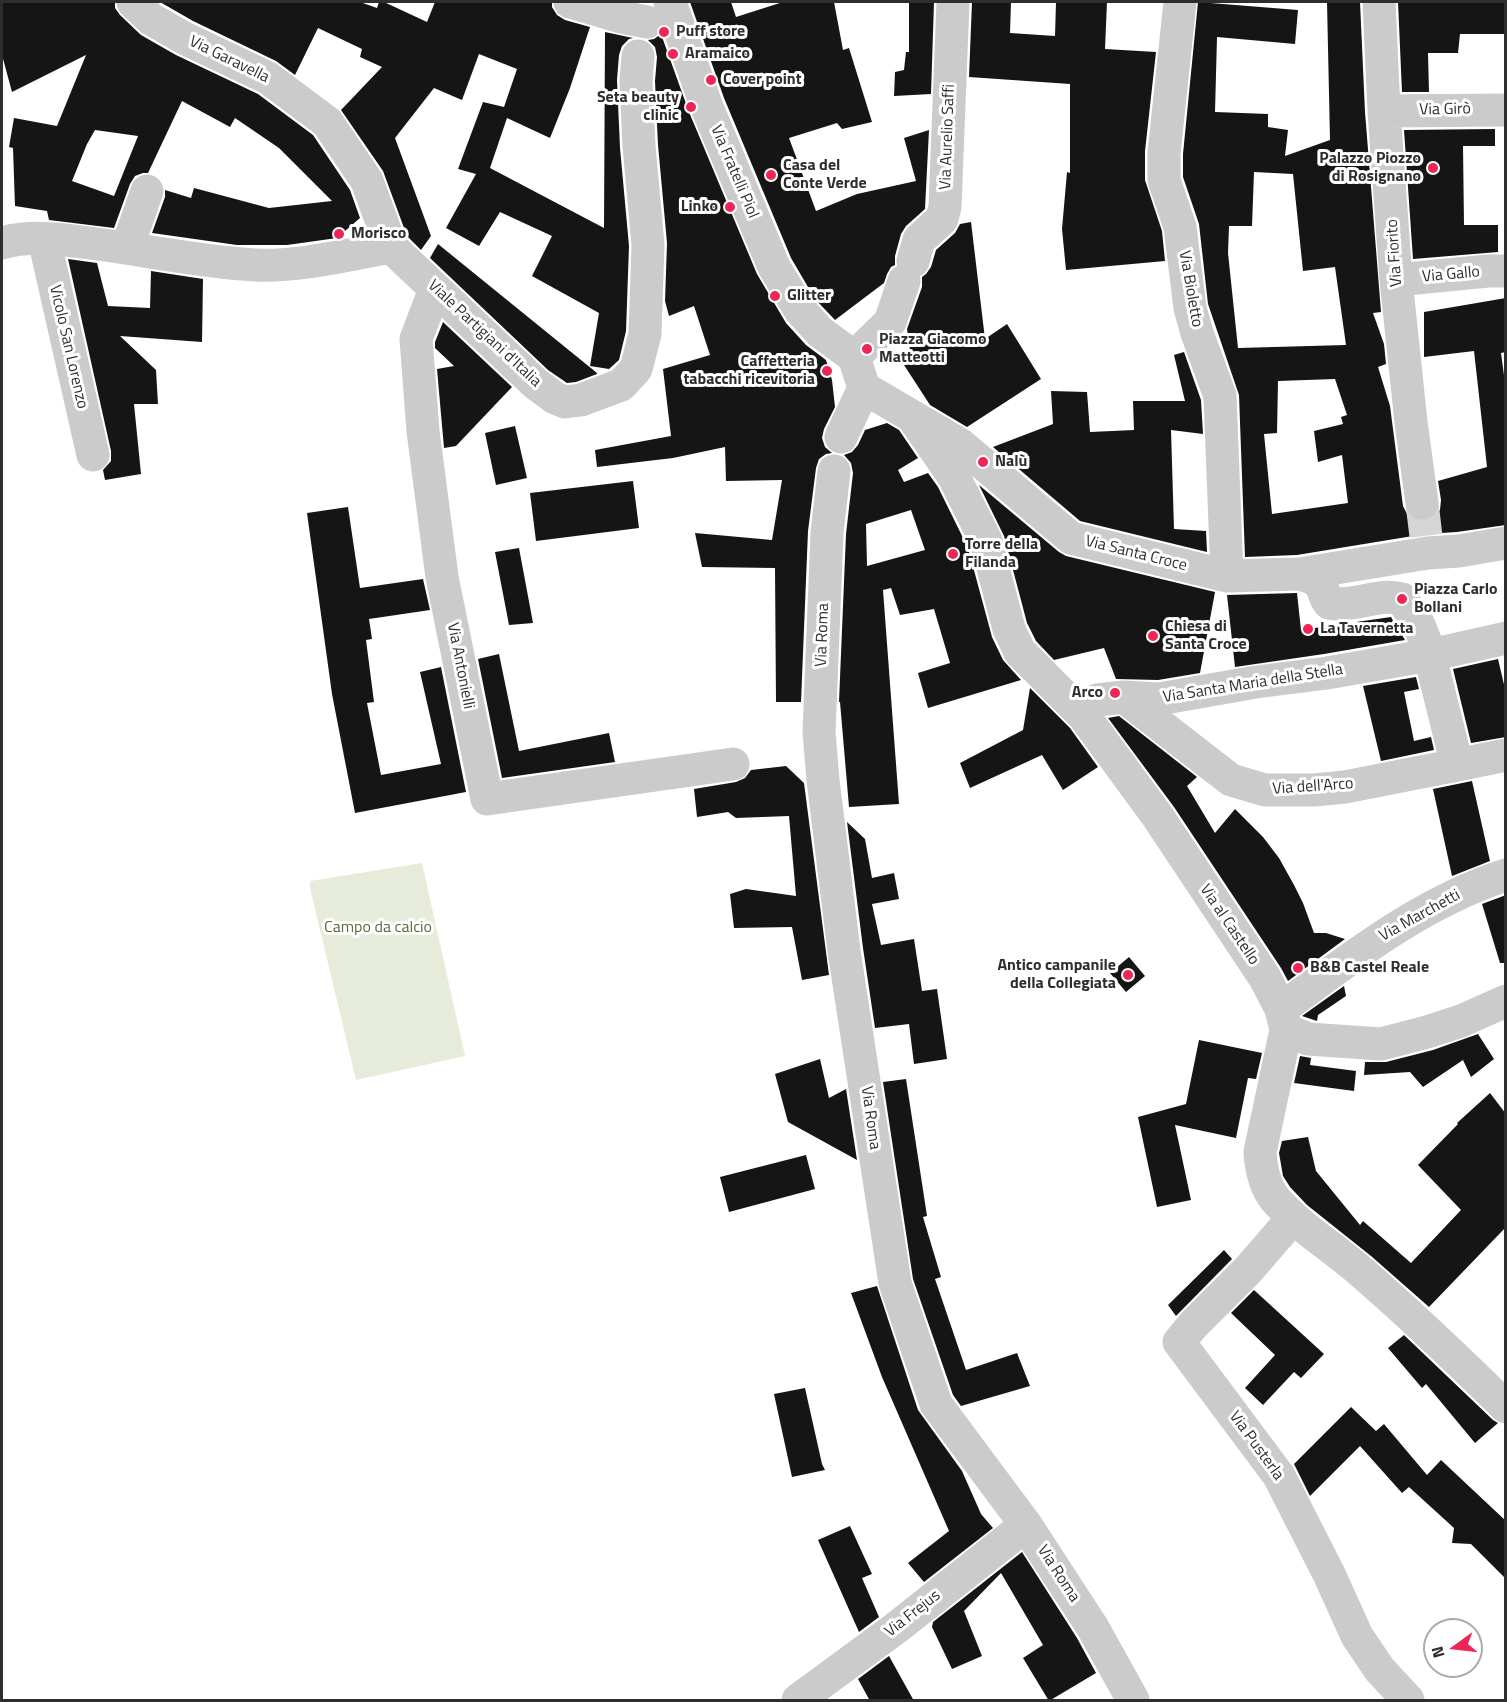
<!DOCTYPE html>
<meta charset="utf-8">
<style>
body{margin:0}
#map{position:relative;width:1507px;height:1702px;overflow:hidden;background:#fff;font-family:"Titillium Web",sans-serif}
canvas{display:block}
.frame{position:absolute;inset:0;border:3px solid #2e2e2e;pointer-events:none}
.north{position:absolute;left:1423px;top:1618px;width:60px;height:60px;box-sizing:border-box;background:#fff;border:2px solid #ababab;border-radius:50%;rotate:255deg;font-size:16px;font-weight:700;line-height:24px;text-align:center;color:#2e2e2e}
.north::after{content:'';display:block;margin:auto;width:21px;height:27px;background:#ee2655;clip-path:polygon(50% 0,100% 100%,50% 72%,0 100%)}
</style>
<div id="map">
<canvas width="1507" height="1702"></canvas>
<div class="frame"></div>
<div class="north">N</div>
</div>
<script>
const context = document.querySelector('canvas').getContext('2d');
context.lineJoin = 'round';
function fill(path, color) { context.fillStyle = color; context.fill(path, 'evenodd'); }
function strokePath(path, color, width, dash) { context.strokeStyle = color; context.lineWidth = width; context.lineCap = dash ? 'butt' : 'round'; context.setLineDash(dash || []); context.stroke(path); }
function label(font, color, halo, rows, align = 'center') {
  context.font = font + ' "Titillium Web",sans-serif'; context.lineWidth = 6; context.setLineDash([]); context.textBaseline = 'middle'; context.strokeStyle = halo; context.fillStyle = color; for (const [text, x, y, turn = 0] of rows) {
    context.save(); context.translate(x, y); context.rotate((+turn || 0) * Math.PI / 180); context.textAlign = isNaN(turn) ? turn : align; if (halo) context.strokeText(text, 0, 0); context.fillText(text, 0, 0); context.restore();
  }
}
fill(new Path2D(`
 M 422,863 L 465,1056 L 356,1080 L 310,888 L 310,881 Z`), '#e7ecda');
fill(new Path2D(`
 M 2,2 L 115,2 L 115,8 L 120,15 L 141,35 L 176,55 L 258,94 L 313,135 L 350,190 L 360,218 L 337,238 L 287,245 L 237,245 L 152,233 L 165,197 L 165,190 L 191,198 L 194,188 L 269,208 L 332,201 L 279,148 L 235,118 L 230,127 L 182,101 L 148,173 L 143,173 L 135,176 L 130,184 L 114,228 L 49,220 L 47,211 L 15,206 L 13,148 L 9,147 L 14,118 L 57,126 L 86,55 L 12,92 L 2,55 ZM 95,130 L 138,136 L 114,196 L 72,181 L 87,144 Z
 M 160,2 L 360,2 L 377,8 L 379,2 L 384,2 L 427,22 L 435,2 L 552,2 L 552,7 L 557,15 L 565,20 L 590,27 L 570,88 L 550,138 L 507,118 L 490,168 L 604,228 L 605,32 L 633,38 L 629,39 L 622,46 L 619,55 L 617,80 L 620,148 L 629,246 L 626,331 L 619,360 L 609,369 L 590,366 L 599,313 L 532,276 L 552,236 L 500,212 L 479,246 L 446,228 L 476,174 L 458,169 L 483,102 L 504,107 L 517,69 L 479,54 L 462,100 L 434,88 L 395,138 L 431,236 L 421,250 L 407,236 L 383,171 L 341,110 L 382,67 L 360,57 L 362,49 L 318,28 L 295,75 L 276,61 L 193,21 Z
 M 690,2 L 731,2 L 736,17 L 783,2 L 834,2 L 843,50 L 849,48 L 872,122 L 842,129 L 837,123 L 789,138 L 816,211 L 857,194 L 916,181 L 904,138 L 929,130 L 925,209 L 906,226 L 901,234 L 895,256 L 895,265 L 891,267 L 887,274 L 884,283 L 835,320 L 815,299 L 791,258 L 724,98 Z
 M 909,2 L 934,2 L 931,94 L 894,96 L 895,72 L 904,70 L 906,52 L 909,52 Z
 M 972,2 L 1011,2 L 1010,33 L 1055,36 L 1056,2 L 1107,2 L 1105,49 L 1156,52 L 1145,151 L 1145,180 L 1162,231 L 1165,261 L 1066,270 L 1062,229 L 1067,172 L 1070,173 L 1070,84 L 969,77 Z
 M 1198,2 L 1298,10 L 1295,44 L 1217,37 L 1215,112 L 1268,114 L 1268,127 L 1288,130 L 1285,156 L 1330,140 L 1327,2 L 1360,2 L 1365,112 L 1381,312 L 1373,313 L 1384,344 L 1386,364 L 1378,367 L 1390,406 L 1403,506 L 1407,514 L 1414,520 L 1424,522 L 1433,518 L 1440,510 L 1441,500 L 1438,481 L 1487,467 L 1474,351 L 1424,357 L 1424,312 L 1506,298 L 1506,352 L 1501,353 L 1506,390 L 1506,525 L 1457,532 L 1425,534 L 1297,555 L 1245,557 L 1239,395 L 1208,304 L 1199,224 L 1183,177 L 1183,154 ZM 1254,172 L 1293,174 L 1303,271 L 1335,267 L 1346,345 L 1238,348 L 1228,253 L 1229,226 L 1252,226 ZM 1335,379 L 1347,415 L 1341,417 L 1343,424 L 1314,431 L 1318,462 L 1342,455 L 1348,503 L 1272,514 L 1264,434 L 1277,433 L 1278,381 Z
 M 1398,2 L 1506,2 L 1506,34 L 1460,34 L 1458,53 L 1428,53 L 1429,92 L 1402,92 Z
 M 661,34 L 689,112 L 757,274 L 786,323 L 806,345 L 826,360 L 832,380 L 835,407 L 824,429 L 822,438 L 825,447 L 832,453 L 826,454 L 819,459 L 816,468 L 808,531 L 801,702 L 776,702 L 775,568 L 702,567 L 695,533 L 772,540 L 782,480 L 726,481 L 725,447 L 673,458 L 597,467 L 595,450 L 671,436 L 663,369 L 710,355 L 694,306 L 669,316 L 665,301 L 667,243 L 658,145 L 655,81 L 657,57 L 655,47 L 648,40 L 654,39 Z
 M 1495,129 L 1495,146 L 1463,146 L 1464,225 L 1498,225 L 1498,252 L 1413,259 L 1404,130 Z
 M 971,222 L 985,339 L 1007,324 L 1041,379 L 967,427 L 930,405 L 904,365 L 911,357 L 907,329 L 922,287 L 922,277 L 926,274 L 931,267 L 936,250 L 955,233 L 960,224 Z
 M 438,244 L 597,373 L 597,374 L 576,382 L 567,383 L 548,370 L 430,258 Z
 M 68,259 L 97,263 L 108,306 L 150,308 L 151,271 L 203,279 L 202,342 L 120,336 L 156,370 L 158,404 L 134,404 L 141,474 L 105,480 L 103,470 L 111,461 L 111,451 Z
 M 443,322 L 512,387 L 456,446 L 444,448 L 437,369 L 454,366 L 435,348 L 435,342 Z
 M 1184,352 L 1201,400 L 1203,434 L 1171,430 L 1174,529 L 1206,531 L 1207,552 L 1080,521 L 993,447 L 1053,424 L 1051,391 L 1087,392 L 1090,432 L 1134,430 L 1133,401 L 1185,401 L 1174,355 Z
 M 887,423 L 899,430 L 918,458 L 898,470 L 904,482 L 928,473 L 938,487 L 968,548 L 992,637 L 1003,660 L 1021,680 L 928,708 L 918,673 L 950,663 L 934,609 L 900,615 L 891,588 L 883,590 L 899,804 L 849,807 L 840,702 L 839,702 L 846,534 L 853,473 L 851,463 L 844,455 L 852,452 L 858,445 L 865,430 ZM 911,510 L 925,550 L 867,566 L 866,524 Z
 M 515,426 L 527,478 L 496,485 L 485,433 Z
 M 633,481 L 639,528 L 536,541 L 530,493 Z
 M 979,485 L 1059,552 L 1066,556 L 1215,592 L 1200,673 L 1158,680 L 1116,679 L 1104,648 L 1054,660 L 1036,641 L 1027,623 L 1004,536 Z
 M 348,507 L 360,588 L 423,579 L 430,610 L 369,619 L 372,639 L 366,640 L 374,702 L 367,703 L 381,775 L 441,764 L 420,672 L 441,667 L 466,792 L 355,813 L 332,694 L 307,513 Z
 M 519,548 L 533,623 L 509,625 L 495,552 Z
 M 1297,593 L 1301,630 L 1391,617 L 1405,640 L 1324,654 L 1235,667 L 1227,595 Z
 M 499,654 L 519,751 L 609,733 L 615,762 L 502,778 L 478,659 Z
 M 1498,659 L 1506,693 L 1506,737 L 1471,743 L 1453,669 Z
 M 1416,677 L 1419,689 L 1404,692 L 1414,741 L 1431,737 L 1434,750 L 1381,761 L 1363,686 Z
 M 1030,688 L 1070,728 L 1098,767 L 1063,790 L 1042,755 L 970,788 L 960,763 L 1023,730 Z
 M 1119,716 L 1197,777 L 1187,786 L 1215,833 L 1235,809 L 1263,837 L 1279,858 L 1294,885 L 1303,903 L 1314,933 L 1326,933 L 1345,939 L 1288,981 L 1281,968 L 1174,807 L 1108,718 Z
 M 786,766 L 804,783 L 829,975 L 802,980 L 792,927 L 734,928 L 730,894 L 746,889 L 796,896 L 789,816 L 736,818 L 728,812 L 697,817 L 694,789 L 736,782 L 745,778 L 751,770 Z
 M 1472,781 L 1490,861 L 1452,876 L 1433,789 Z
 M 847,822 L 865,839 L 872,878 L 894,873 L 899,899 L 872,904 L 881,945 L 914,939 L 922,991 L 937,989 L 947,1059 L 914,1064 L 909,1024 L 875,1028 L 863,948 Z
 M 1506,895 L 1506,963 L 1500,963 L 1482,904 Z
 M 1129,957 L 1145,976 L 1126,992 L 1110,973 Z
 M 1344,986 L 1346,996 L 1318,1015 L 1317,1021 L 1302,1016 Z
 M 1478,1034 L 1494,1059 L 1471,1077 L 1463,1060 L 1423,1087 L 1410,1072 L 1364,1075 L 1365,1062 L 1386,1062 L 1433,1050 Z
 M 1199,1040 L 1262,1053 L 1256,1079 L 1248,1078 L 1236,1138 L 1175,1125 L 1191,1200 L 1157,1207 L 1138,1117 L 1186,1104 Z
 M 1300,1056 L 1311,1058 L 1310,1065 L 1356,1071 L 1354,1091 L 1294,1083 Z
 M 820,1059 L 829,1098 L 846,1089 L 857,1160 L 788,1122 L 775,1074 Z
 M 906,1079 L 927,1216 L 923,1217 L 941,1277 L 935,1279 L 966,1370 L 1017,1353 L 1030,1386 L 961,1406 L 953,1395 L 913,1279 L 883,1082 Z
 M 1490,1093 L 1506,1114 L 1506,1227 L 1429,1307 L 1371,1256 L 1307,1205 L 1290,1187 L 1283,1176 L 1279,1153 L 1282,1141 L 1308,1137 L 1316,1171 L 1360,1225 L 1363,1221 L 1411,1263 L 1461,1210 L 1418,1165 L 1458,1124 L 1457,1123 Z
 M 806,1155 L 815,1189 L 729,1212 L 720,1177 Z
 M 1224,1250 L 1232,1259 L 1176,1316 L 1168,1305 Z
 M 877,1286 L 918,1410 L 962,1471 L 981,1514 L 993,1528 L 924,1582 L 908,1563 L 949,1531 L 882,1377 L 851,1293 Z
 M 1254,1290 L 1324,1354 L 1301,1378 L 1294,1372 L 1263,1405 L 1245,1388 L 1275,1355 L 1231,1313 Z
 M 1404,1335 L 1493,1420 L 1498,1423 L 1475,1443 L 1426,1384 L 1422,1388 L 1388,1348 Z
 M 805,1388 L 822,1464 L 825,1470 L 792,1477 L 774,1394 Z
 M 1351,1407 L 1376,1431 L 1384,1424 L 1427,1475 L 1441,1460 L 1506,1521 L 1506,1579 L 1471,1544 L 1452,1543 L 1454,1528 L 1409,1487 L 1402,1493 L 1360,1446 L 1310,1496 L 1294,1464 Z
 M 850,1526 L 872,1574 L 862,1578 L 879,1617 L 859,1632 L 818,1540 Z
 M 1022,1552 L 1077,1638 L 1096,1673 L 1049,1701 L 1023,1658 L 1043,1645 L 1001,1573 L 964,1611 L 982,1656 L 952,1669 L 932,1627 L 933,1622 Z
 M 889,1656 L 914,1701 L 870,1701 L 858,1679 Z`), '#151515');
strokePath(new Path2D(`
 M 1422,503 L 1428,553`), '#d5d5d5', 33, [33, 16]);
strokePath(new Path2D(`
 M 133,2 L 151,19 L 184,38 L 268,78 L 327,122 L 367,181 L 391,247 L 536,384 L 555,398 L 565,402 L 581,400 L 621,385 L 636,369 L 645,334 L 648,245 L 639,146 L 636,81 L 638,56
 M 570,2 L 621,17 L 647,22
 M 670,2 L 706,105 L 774,267 L 800,310 L 820,332 L 854,357 L 864,388 L 841,437
 M 1180,2 L 1164,153 L 1164,180 L 1180,227 L 1190,308 L 1197,333 L 1220,396 L 1227,576
 M 1379,2 L 1384,111 L 1396,280 L 1411,422 L 1422,503
 M 1384,111 L 1506,110
 M 44,239 L 93,455
 M 2,243 C 32,234 66,240 97,244 C 149,251 202,262 255,265 C 300,267 346,255 391,247
 M 127,248 L 147,191
 M 913,261 L 919,240 L 942,219 L 945,207 L 953,2
 M 1396,280 L 1488,271 L 1506,271
 M 435,289 L 416,339 L 423,431 L 442,577 L 487,799 L 733,764
 M 854,357 L 890,322 L 904,281
 M 864,388 L 961,445 L 1071,538 L 1227,576 L 1299,574 L 1428,553 L 1459,551 L 1506,543
 M 912,416 L 954,477 L 986,541 L 1009,629 L 1020,652 L 1084,716 L 1158,817 L 1265,978 L 1281,1009 L 1286,1030 L 1260,1152 C 1261,1169 1264,1185 1275,1199 C 1299,1227 1331,1246 1359,1270 C 1410,1314 1458,1360 1506,1407
 M 834,471 L 827,533 L 819,732 L 823,780 L 844,951 L 895,1283 L 936,1404 L 1026,1525 L 1093,1628 L 1133,1700
 M 1299,574 C 1309,577 1319,579 1323,590 C 1325,595 1325,598 1329,603 C 1353,608 1379,592 1402,599 L 1419,625 L 1428,648 L 1457,765 L 1506,755
 M 1124,697 L 1231,780 L 1265,790 L 1314,790 L 1345,787 L 1457,765
 M 1077,709 L 1097,700 L 1124,697 L 1159,699 L 1256,682 L 1327,673 L 1430,655 L 1506,638
 M 1281,1009 C 1351,958 1422,902 1506,875
 M 1286,1030 L 1308,1039 L 1381,1044 L 1427,1032 L 1461,1021 L 1506,1001
 M 1293,1218 L 1248,1270 L 1193,1325 L 1179,1342 L 1279,1476 L 1329,1574 L 1357,1636 L 1380,1670 L 1408,1700
 M 798,1700 L 896,1628 L 1026,1525`), '#cbcbcb', 33);
for (const [x, y, r, color] of [
 [664,32,6,"#ee2655"],
 [673,54,6,"#ee2655"],
 [711,80,6,"#ee2655"],
 [691,107,6,"#ee2655"],
 [1433,168,6,"#ee2655"],
 [771,175,6,"#ee2655"],
 [730,207,6,"#ee2655"],
 [339,234,6,"#ee2655"],
 [775,296,6,"#ee2655"],
 [867,349,6,"#ee2655"],
 [827,371,6,"#ee2655"],
 [983,462,6,"#ee2655"],
 [953,554,6,"#ee2655"],
 [1402,599,6,"#ee2655"],
 [1308,629,6,"#ee2655"],
 [1153,636,6,"#ee2655"],
 [1115,693,6,"#ee2655"],
 [1298,968,6,"#ee2655"],
 [1128,975,6,"#ee2655"]
]) { const dot = new Path2D(); dot.arc(x, y, r, 0, 2 * Math.PI); context.fillStyle = color; context.fill(dot); strokePath(dot, '#fff', 2); }
label('bold 16px', '#2e2e2e', '#fff', [
 ["Puff store",676,32],
 ["Aramaico",685,54],
 ["Cover point",723,80],
 ["Seta beauty",679,98,"right"],
 ["clinic",679,116,"right"],
 ["Palazzo Piozzo",1421,159,"right"],
 ["di Rosignano",1421,177,"right"],
 ["Casa del",783,166],
 ["Conte Verde",783,184],
 ["Linko",718,207,"right"],
 ["Morisco",351,234],
 ["Glitter",787,296],
 ["Piazza Giacomo",879,340],
 ["Matteotti",879,358],
 ["Caffetteria",815,362,"right"],
 ["tabacchi ricevitoria",815,380,"right"],
 ["Nalù",995,462],
 ["Torre della",965,545],
 ["Filanda",965,563],
 ["Piazza Carlo",1414,590],
 ["Bollani",1414,608],
 ["Chiesa di",1165,627],
 ["Santa Croce",1165,645],
 ["La Tavernetta",1320,629],
 ["Arco",1103,693,"right"],
 ["Antico campanile",1116,966,"right"],
 ["della Collegiata",1116,984,"right"],
 ["B&B Castel Reale",1310,968]
], 'left');
label('16px', '#2e2e2e', '#fff', [
 ["Via Garavella",229,60,26],
 ["Via Girò",1445,110,-1],
 ["Via Aurelio Saffi",948,137,-88],
 ["Via Fratelli Piol",734,172,67],
 ["Via Fiorito",1395,253,-94],
 ["Via Gallo",1451,275,-5],
 ["Via Bioletto",1190,289,80],
 ["Viale Partigiani d'Italia",484,334,43],
 ["Vicolo San Lorenzo",68,347,77],
 ["Via Santa Croce",1136,554,14],
 ["Via Roma",823,635,-88],
 ["Via Antonielli",460,666,79],
 ["Via Santa Maria della Stella",1253,684,-9],
 ["Via dell'Arco",1313,787,-4],
 ["Via Marchetti",1420,916,-29],
 ["Via al Castello",1229,925,56],
 ["Via Roma",870,1118,82],
 ["Via Pusterla",1256,1446,54],
 ["Via Roma",1058,1574,57],
 ["Via Frejus",913,1614,-38]
]);
label('16px', '#596c39', '#fff', [
 ["Campo da calcio",378,928]
]);
</script>
